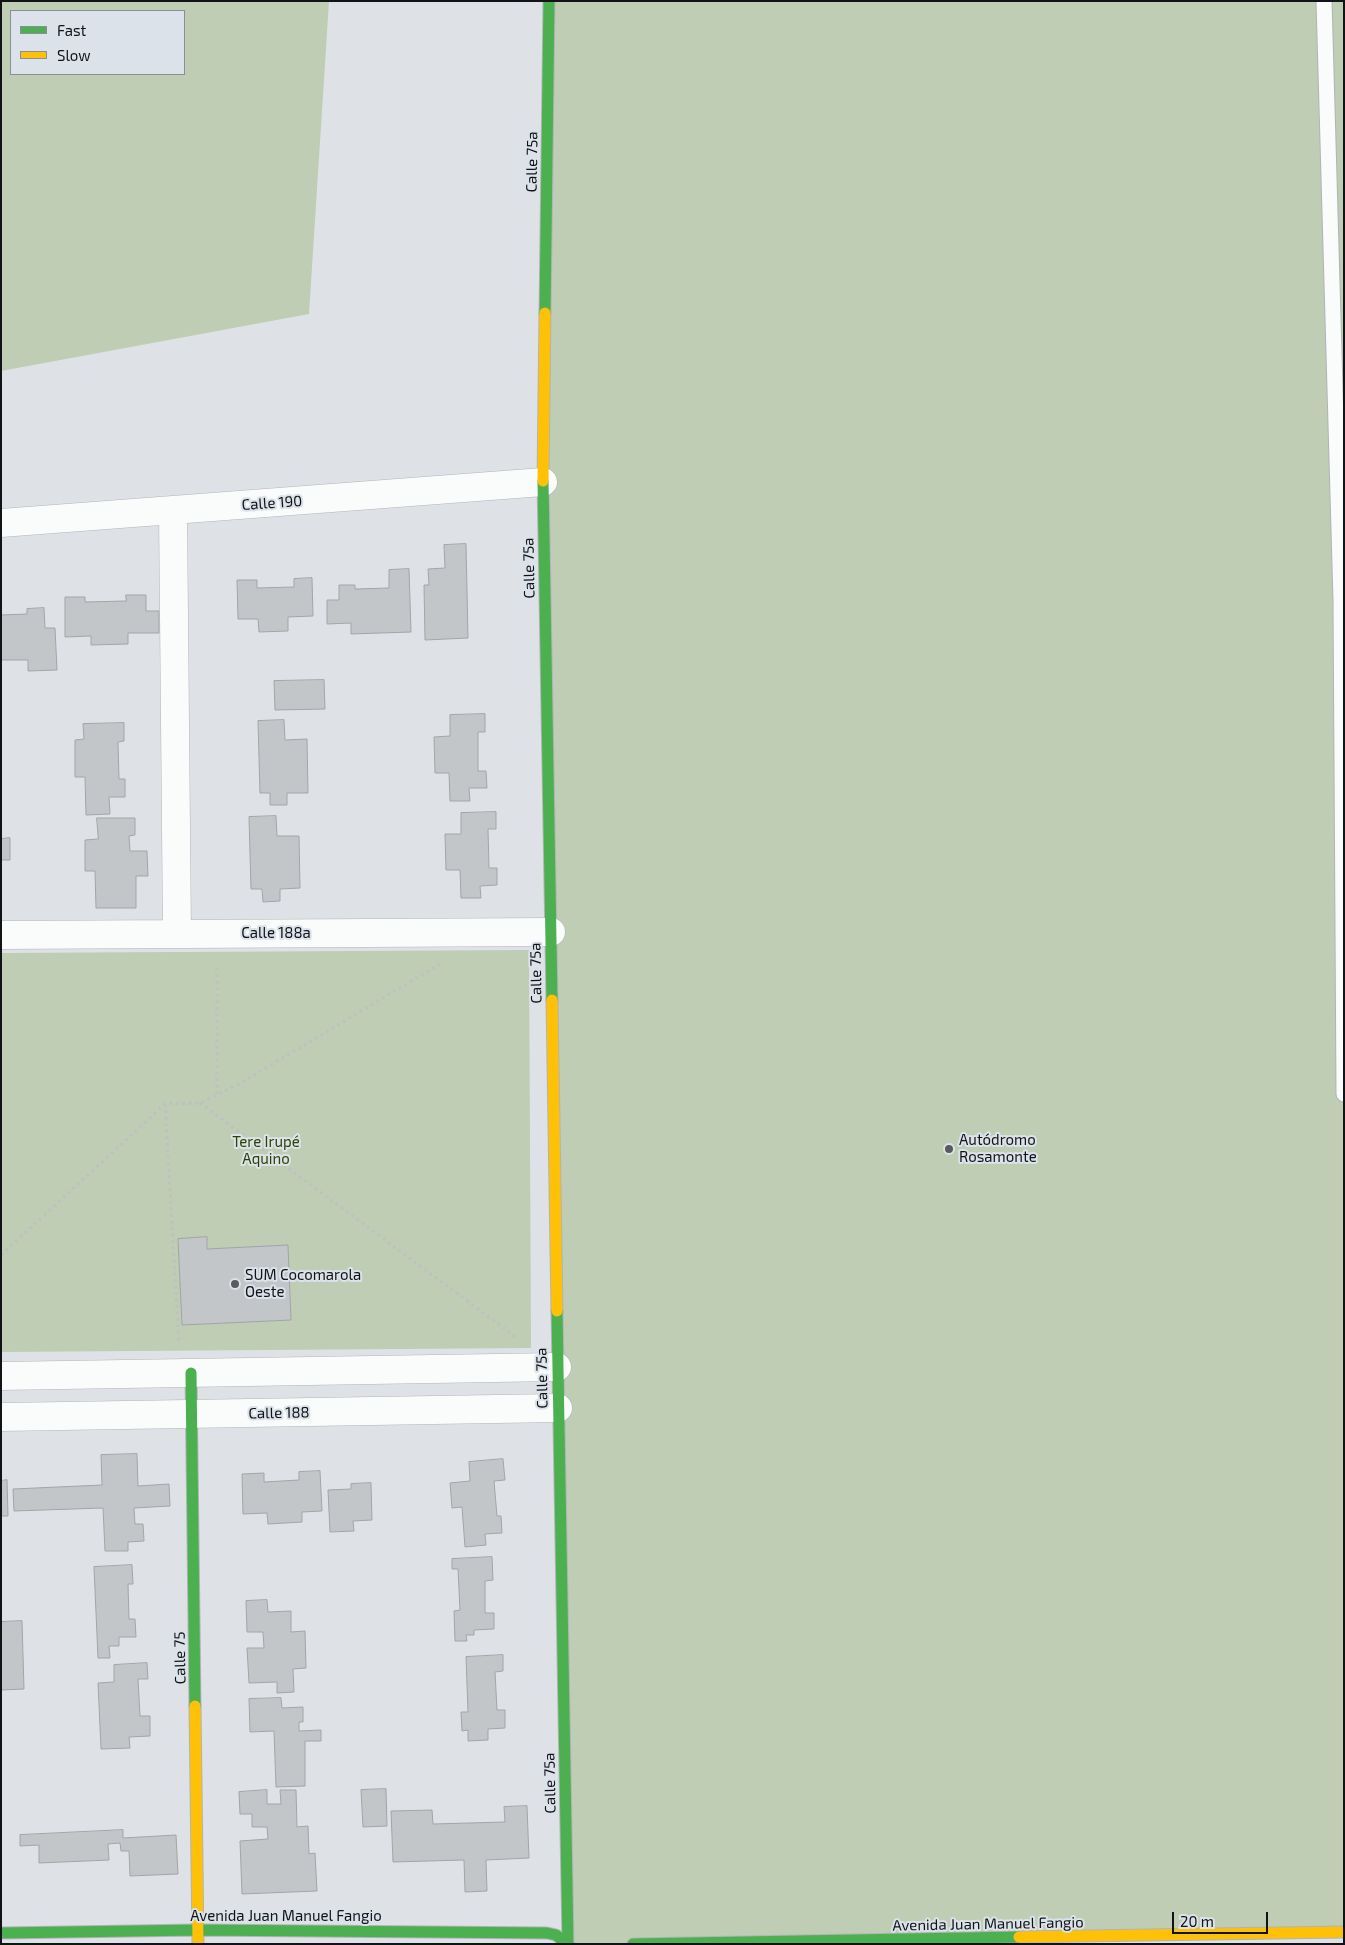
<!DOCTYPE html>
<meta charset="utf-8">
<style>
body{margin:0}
#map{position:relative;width:1345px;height:1945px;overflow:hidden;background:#dee2e6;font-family:"Exo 2",sans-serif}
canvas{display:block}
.frame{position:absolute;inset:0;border:2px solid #111316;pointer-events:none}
.legend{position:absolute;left:10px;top:10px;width:175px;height:65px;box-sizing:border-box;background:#dbe2ea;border:1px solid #8a8f95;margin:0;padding:6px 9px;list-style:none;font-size:15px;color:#111316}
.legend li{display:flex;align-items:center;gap:10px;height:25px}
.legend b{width:25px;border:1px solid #8a8f95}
.scale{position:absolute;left:1172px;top:1912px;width:96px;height:22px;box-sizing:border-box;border:2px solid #111316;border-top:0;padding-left:6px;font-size:15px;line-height:18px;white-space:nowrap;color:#111316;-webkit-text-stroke:4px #dbe2ea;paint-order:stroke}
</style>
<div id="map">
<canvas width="1345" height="1945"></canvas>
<div class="frame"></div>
<ul class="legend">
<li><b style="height:6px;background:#4caf50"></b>Fast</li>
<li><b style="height:6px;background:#ffc107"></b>Slow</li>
</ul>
<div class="scale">20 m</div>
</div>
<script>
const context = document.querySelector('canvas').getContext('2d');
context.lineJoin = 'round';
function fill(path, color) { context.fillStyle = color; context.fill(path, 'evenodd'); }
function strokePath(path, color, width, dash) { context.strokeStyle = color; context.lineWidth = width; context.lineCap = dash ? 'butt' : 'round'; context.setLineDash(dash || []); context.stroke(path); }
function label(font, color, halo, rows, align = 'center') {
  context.font = font + ' "Exo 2",sans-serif'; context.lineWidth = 4; context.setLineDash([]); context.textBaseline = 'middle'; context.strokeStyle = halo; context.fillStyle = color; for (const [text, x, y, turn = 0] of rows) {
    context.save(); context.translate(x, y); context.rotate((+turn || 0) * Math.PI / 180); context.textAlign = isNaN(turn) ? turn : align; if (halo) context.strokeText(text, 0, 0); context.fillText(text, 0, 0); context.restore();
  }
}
fill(new Path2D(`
 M 1,1 L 329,1 L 309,314 L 1,371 ZM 11,11 L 184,11 L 184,74 L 11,74 Z
 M 543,1 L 1344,1 L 1344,1932 L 568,1944 Z
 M 529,950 L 531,1348 L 1,1352 L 1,953 Z`), '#becdb3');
const building = new Path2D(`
 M 466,544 L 468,638 L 425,640 L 424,585 L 429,585 L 428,569 L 445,568 L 444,545 Z
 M 409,569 L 411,632 L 351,634 L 351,623 L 327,624 L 327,600 L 339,600 L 339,585 L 355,585 L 355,589 L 389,588 L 389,570 Z
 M 312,578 L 313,616 L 288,617 L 288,631 L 259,632 L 258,619 L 238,619 L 237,580 L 257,580 L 257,588 L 294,587 L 294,579 Z
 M 126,595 L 146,595 L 146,611 L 159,611 L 159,633 L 128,633 L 128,644 L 91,645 L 91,636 L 65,637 L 65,597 L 85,597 L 85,602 L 126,601 Z
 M 44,608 L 45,628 L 55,628 L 57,670 L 28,671 L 28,660 L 1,660 L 1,615 L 27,614 L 27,609 Z
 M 324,680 L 325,709 L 275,710 L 274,681 Z
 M 485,714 L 485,732 L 478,732 L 478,771 L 486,771 L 487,788 L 469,788 L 470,801 L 450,801 L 449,773 L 435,773 L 434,737 L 450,736 L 450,715 Z
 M 284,720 L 285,740 L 307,739 L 308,793 L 287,793 L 287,805 L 270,805 L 270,793 L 260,793 L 258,721 Z
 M 124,723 L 124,741 L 118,742 L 119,779 L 125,779 L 125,797 L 109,797 L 110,814 L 86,815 L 85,777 L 75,777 L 75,740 L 84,739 L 83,724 Z
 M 496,812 L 496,829 L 488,829 L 489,868 L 497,868 L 497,885 L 480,886 L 481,898 L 461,898 L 460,870 L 446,870 L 445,834 L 461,834 L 461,813 Z
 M 276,816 L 277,836 L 299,836 L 300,888 L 280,889 L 280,901 L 263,902 L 262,889 L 251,889 L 249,817 Z
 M 97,818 L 135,818 L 135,835 L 129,836 L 130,851 L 147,851 L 148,876 L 136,876 L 136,908 L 96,908 L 95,871 L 85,871 L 85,840 L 98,839 Z
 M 10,838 L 10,860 L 1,860 L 1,874 L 1,839 Z
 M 207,1237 L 207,1249 L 288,1245 L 291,1320 L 182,1325 L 178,1239 Z
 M 137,1454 L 138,1486 L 169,1484 L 170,1506 L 134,1508 L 135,1524 L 143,1524 L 144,1541 L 128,1542 L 128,1551 L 105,1551 L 103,1508 L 14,1511 L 13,1489 L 102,1485 L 101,1455 Z
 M 503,1459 L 505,1480 L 494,1481 L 497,1516 L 501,1516 L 502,1533 L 485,1534 L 486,1545 L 465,1547 L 462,1507 L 452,1508 L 450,1483 L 470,1481 L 469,1462 Z
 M 320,1471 L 322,1511 L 302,1512 L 302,1522 L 268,1524 L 267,1513 L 243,1514 L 242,1474 L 264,1473 L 264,1482 L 299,1480 L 299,1472 Z
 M 7,1480 L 8,1516 L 1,1516 L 1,1481 Z
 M 371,1483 L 372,1520 L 353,1521 L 354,1531 L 330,1532 L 328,1490 L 351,1489 L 351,1484 Z
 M 492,1557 L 493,1580 L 485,1581 L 485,1613 L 494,1613 L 494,1629 L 474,1630 L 474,1635 L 466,1635 L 467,1641 L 455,1641 L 454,1611 L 460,1610 L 458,1569 L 452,1569 L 452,1559 Z
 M 132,1565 L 133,1584 L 128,1584 L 129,1619 L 135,1619 L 136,1637 L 119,1637 L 119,1646 L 109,1646 L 110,1658 L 98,1658 L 94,1567 Z
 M 267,1600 L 268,1612 L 291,1611 L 291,1632 L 305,1631 L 306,1668 L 293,1669 L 294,1692 L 277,1693 L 277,1682 L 249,1683 L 247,1648 L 264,1648 L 263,1632 L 247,1632 L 246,1601 Z
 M 22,1621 L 24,1689 L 1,1690 L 1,1622 Z
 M 503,1655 L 503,1671 L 495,1672 L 497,1710 L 505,1710 L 505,1728 L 488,1729 L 488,1740 L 468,1741 L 468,1730 L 462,1731 L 461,1712 L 468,1712 L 466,1657 Z
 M 147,1663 L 148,1679 L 138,1679 L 140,1716 L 150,1716 L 150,1736 L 129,1737 L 130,1748 L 101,1749 L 98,1683 L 114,1682 L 114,1665 Z
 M 281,1698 L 282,1708 L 303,1707 L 303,1722 L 299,1722 L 299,1731 L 321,1730 L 321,1741 L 305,1741 L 305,1786 L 276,1787 L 274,1731 L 250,1732 L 249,1699 Z
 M 386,1789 L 387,1826 L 363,1827 L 361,1790 Z
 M 267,1790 L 267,1804 L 281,1804 L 280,1790 L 296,1790 L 297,1827 L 308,1826 L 309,1854 L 315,1853 L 317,1891 L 242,1894 L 240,1841 L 268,1839 L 267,1827 L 252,1827 L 252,1814 L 240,1814 L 239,1792 Z
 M 527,1806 L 529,1858 L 486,1860 L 487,1891 L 465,1892 L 464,1860 L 393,1862 L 391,1811 L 432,1810 L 433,1824 L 505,1822 L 504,1807 Z
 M 123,1830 L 123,1838 L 176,1835 L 178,1874 L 130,1876 L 129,1851 L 121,1851 L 120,1843 L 108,1844 L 109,1860 L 39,1863 L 39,1845 L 20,1846 L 20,1835 Z`);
fill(building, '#c3c6c9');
strokePath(building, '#a2a5a8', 1);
const lane = new Path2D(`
 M 1324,1 L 1341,600 L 1344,1094`);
const street = new Path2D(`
 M 173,510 L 177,934
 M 1,523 L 543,482
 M 1,935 L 551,932
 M 1,1376 L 557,1367
 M 1,1417 L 558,1408`);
const fast = new Path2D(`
 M 545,313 L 549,1
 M 543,481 L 552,1000
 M 557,1311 L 568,1944
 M 191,1373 L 195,1706
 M 1,1933 L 198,1930 L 547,1933 L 556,1935 L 567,1944
 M 633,1944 L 1019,1937`);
const slow = new Path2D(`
 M 543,481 L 545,313
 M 552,1000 L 557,1311
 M 195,1706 L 198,1944
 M 1019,1937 L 1344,1932`);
strokePath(lane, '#b1b4b7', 17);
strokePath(street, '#b1b4b7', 29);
strokePath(fast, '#b1b4b7', 13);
strokePath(slow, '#b1b4b7', 13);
strokePath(new Path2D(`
 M 217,1094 L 217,965
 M 200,1103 L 516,1337
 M 165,1104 L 179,1343
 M 1,1255 L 165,1104 L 200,1103 L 239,1084 L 440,964`), '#bfc0c1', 3, [2.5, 4]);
strokePath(lane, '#fafbfb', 15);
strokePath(street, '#fafbfb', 28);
strokePath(fast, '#4caf50', 11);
strokePath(slow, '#ffc107', 11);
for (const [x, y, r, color] of [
 [949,1149,5,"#595b5f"],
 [235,1284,5,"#595b5f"]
]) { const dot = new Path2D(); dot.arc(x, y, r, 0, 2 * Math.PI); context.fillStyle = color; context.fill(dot); strokePath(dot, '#dbe2ea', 2); }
label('15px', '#111316', '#dbe2ea', [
 ["Calle 75a",532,162,-89],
 ["Calle 190",272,503,-4],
 ["Calle 75a",529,568,-91],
 ["Calle 188a",276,933],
 ["Calle 75a",536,973,-91],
 ["Calle 75a",542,1378,-91],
 ["Calle 188",279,1413,-1],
 ["Calle 75",180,1658,-91],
 ["Calle 75a",550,1783,-91],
 ["Avenida Juan Manuel Fangio",286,1916],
 ["Avenida Juan Manuel Fangio",988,1924,-1]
]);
label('15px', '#111316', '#dbe2ea', [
 ["Autódromo",959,1140],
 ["Rosamonte",959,1157],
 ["SUM Cocomarola",245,1275],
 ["Oeste",245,1292]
], 'left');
label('15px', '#2c4300', '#dbe2ea', [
 ["Tere Irupé",266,1142],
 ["Aquino",266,1159]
]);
</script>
